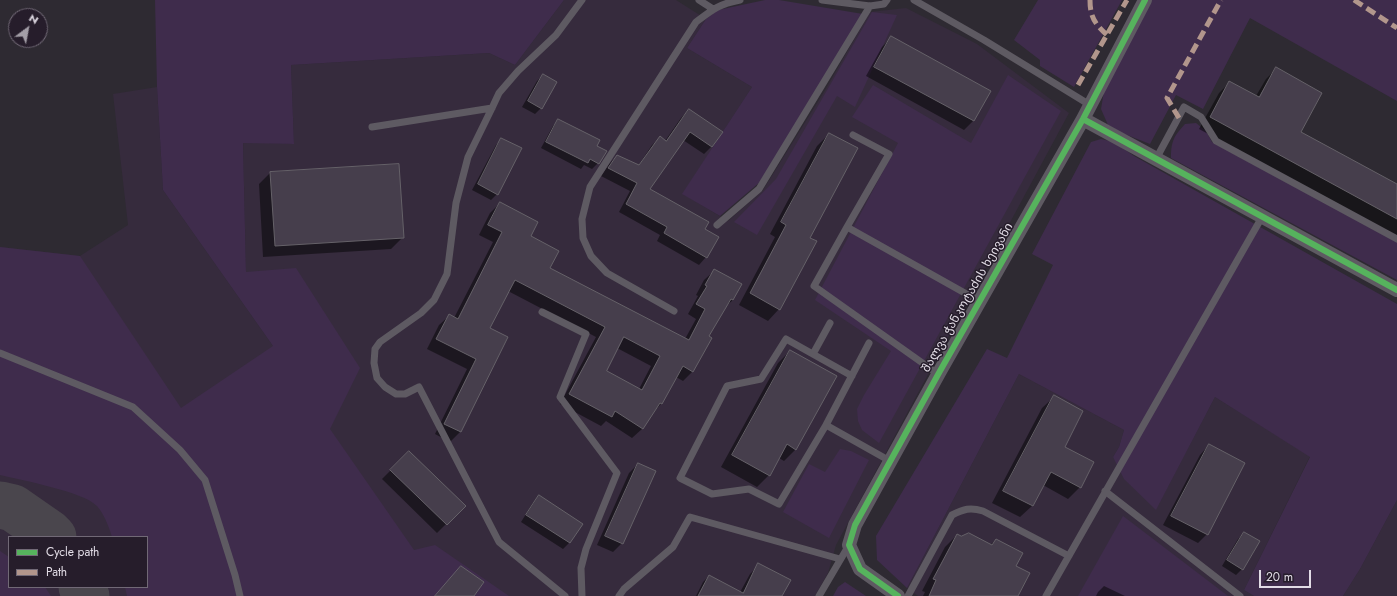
<!DOCTYPE html>
<meta charset="utf-8">
<style>
body{margin:0}
#map{position:relative;width:1397px;height:596px;overflow:hidden;background:#2e2a32;font-family:Jost,sans-serif}
canvas{display:block}
.legend{position:absolute;left:8px;top:536px;width:140px;height:52px;box-sizing:border-box;background:#261d2b;border:1px solid #716976;margin:0;padding:5px 7px;list-style:none;font-size:12px;color:#e2dce6}
.legend li{display:flex;align-items:center;gap:8px;height:20px}
.legend b{width:20px;border:1px solid #716976}
.north{position:absolute;left:8px;top:8px;width:40px;height:40px;box-sizing:border-box;background:#261d2b;border:1px solid #716976;border-radius:50%;rotate:32deg;font-size:11px;font-weight:700;line-height:16px;text-align:center;color:#e2dce6}
.north::after{content:'';display:block;margin:auto;width:14px;height:18px;background:#a39ea7;clip-path:polygon(50% 0,100% 100%,50% 72%,0 100%)}
.scale{position:absolute;left:1259px;top:570px;width:52px;height:18px;box-sizing:border-box;border:2px solid #e2dce6;border-top:0;padding-left:5px;font-size:12px;line-height:14px;white-space:nowrap;color:#e2dce6;-webkit-text-stroke:3px #261d2b;paint-order:stroke}
</style>
<div id="map">
<canvas width="1397" height="596"></canvas>
<ul class="legend">
<li><b style="height:5px;background:#56b35d"></b>Cycle path</li>
<li><b style="height:5px;background:#b2968c"></b>Path</li>
</ul>
<div class="north">N</div>
<div class="scale">20 m</div>
</div>
<script>
const context = document.querySelector('canvas').getContext('2d');
context.lineJoin = 'round';
function fill(path, color) { context.fillStyle = color; context.fill(path, 'evenodd'); }
function strokePath(path, color, width, dash) { context.strokeStyle = color; context.lineWidth = width; context.lineCap = dash ? 'butt' : 'round'; context.setLineDash(dash || []); context.stroke(path); }
function label(font, color, halo, rows, align = 'center') {
  context.font = font + ' Jost,"Noto Sans Georgian",sans-serif'; context.lineWidth = 3; context.setLineDash([]); context.textBaseline = 'middle'; context.strokeStyle = halo; context.fillStyle = color; for (const [text, x, y, turn = 0] of rows) {
    context.save(); context.translate(x, y); context.rotate((+turn || 0) * Math.PI / 180); context.textAlign = isNaN(turn) ? turn : align; if (halo) context.strokeText(text, 0, 0); context.fillText(text, 0, 0); context.restore();
  }
}
fill(new Path2D(`
 M 564,0 L 676,0 L 706,19 L 687,48 L 752,87 L 683,194 L 728,221 L 763,190 L 824,92 L 870,12 L 906,8 L 977,44 L 1069,113 L 836,545 L 828,573 L 815,596 L 0,596 L 0,247 L 80,256 L 128,225 L 113,94 L 157,87 L 163,190 L 273,346 L 246,272 L 243,142 L 294,144 L 291,65 L 489,53 L 515,65 ZM 9,537 L 147,537 L 147,587 L 9,587 Z
 M 1019,374 L 1124,430 L 1119,447 L 1113,457 L 1156,509 L 1215,397 L 1310,456 L 1244,590 L 1254,596 L 918,596 L 907,588 Z
 M 1397,500 L 1397,596 L 1343,596 L 1360,569 Z`), '#362b3d');
fill(new Path2D(`
 M 155,0 L 564,0 L 515,65 L 489,53 L 291,65 L 294,144 L 243,143 L 246,272 L 296,268 L 360,368 L 330,429 L 414,550 L 435,545 L 509,596 L 127,596 L 125,587 L 147,587 L 147,537 L 112,537 C 109,527 104,514 97,506 C 84,492 21,480 0,475 L 0,247 L 80,256 L 181,408 L 273,346 L 163,190 L 157,87 Z
 M 765,0 L 779,0 L 863,14 L 760,182 L 720,216 L 682,194 L 752,87 L 687,48 L 706,19 L 718,10 Z
 M 1038,0 L 1122,0 L 1074,87 L 1040,66 L 1040,60 L 1014,40 Z
 M 1152,0 L 1397,0 L 1397,101 L 1250,18 L 1203,109 L 1176,95 L 1150,144 L 1122,133 L 1108,125 L 1101,109 L 1104,91 Z
 M 872,12 L 897,15 L 855,107 L 837,96 L 757,235 L 734,222 L 776,179 Z
 M 1008,75 L 1061,111 L 879,443 L 862,430 L 858,421 L 857,409 L 864,395 L 891,351 L 815,300 L 898,143 L 852,117 L 873,85 L 971,143 Z
 M 1196,123 L 1206,131 L 1212,142 L 1397,242 L 1397,280 L 1171,158 C 1171,141 1174,136 1185,124 Z
 M 1101,139 L 1114,142 L 1134,156 L 1397,304 L 1397,500 L 1360,569 L 1343,596 L 1254,596 L 1244,590 L 1310,457 L 1215,397 L 1156,510 L 1124,479 L 1113,457 L 1119,447 L 1124,430 L 1019,374 L 907,588 L 877,560 L 876,536 L 987,349 L 1007,358 L 1053,265 L 1032,254 L 1091,142 Z
 M 840,449 L 851,451 L 869,460 L 829,538 L 783,512 L 809,464 L 825,472 Z
 M 1123,516 L 1228,596 L 1078,596 Z
 M 0,551 L 9,557 L 9,587 L 45,587 L 51,596 L 0,596 Z
 M 845,582 L 866,596 L 833,596 L 838,587 Z`), '#3f2c4c');
fill(new Path2D(`
 M 891,38 L 973,121 L 964,130 L 866,76 L 882,47 Z
 M 1277,68 L 1299,132 L 1397,185 L 1397,236 L 1199,129 L 1219,93 L 1230,82 L 1256,96 L 1266,79 Z
 M 543,75 L 541,108 L 535,114 L 522,107 L 537,81 Z
 M 689,110 L 721,133 L 711,147 L 704,154 L 683,140 L 648,189 L 704,230 L 706,257 L 699,265 L 657,241 L 660,235 L 619,212 L 630,191 L 601,176 L 609,164 L 617,156 L 638,166 L 652,145 L 660,138 L 665,141 L 681,118 Z
 M 559,120 L 595,146 L 598,163 L 592,169 L 584,165 L 581,169 L 541,148 L 553,126 Z
 M 829,134 L 808,238 L 779,309 L 768,321 L 739,305 L 775,237 L 770,234 L 817,146 Z
 M 502,139 L 497,194 L 491,200 L 472,190 L 496,145 Z
 M 270,173 L 403,237 L 391,249 L 263,257 L 259,184 Z
 M 500,203 L 530,236 L 549,268 L 685,339 L 696,319 L 688,314 L 698,296 L 696,295 L 704,280 L 714,271 L 733,300 L 724,308 L 708,337 L 693,371 L 683,381 L 676,377 L 661,404 L 652,413 L 642,429 L 632,438 L 606,421 L 601,426 L 560,404 L 596,337 L 508,291 L 489,328 L 507,338 L 460,432 L 450,442 L 435,434 L 467,369 L 427,349 L 439,325 L 449,316 L 454,318 L 493,242 L 479,235 L 490,213 ZM 617,348 L 651,366 L 639,389 L 605,372 Z
 M 790,351 L 796,449 L 784,461 L 779,458 L 769,475 L 757,487 L 721,467 L 778,363 Z
 M 1054,397 L 1063,447 L 1080,487 L 1068,499 L 1043,485 L 1032,506 L 1020,517 L 992,503 L 1042,408 Z
 M 1209,445 L 1207,534 L 1198,543 L 1163,525 L 1200,455 Z
 M 409,452 L 464,506 L 437,533 L 382,479 Z
 M 638,464 L 622,543 L 613,552 L 597,545 L 629,473 Z
 M 539,497 L 581,524 L 569,543 L 563,549 L 521,522 L 533,503 Z
 M 1244,533 L 1242,569 L 1236,575 L 1222,566 L 1238,539 Z
 M 957,535 L 990,545 L 996,540 L 1015,566 L 1016,596 L 923,596 L 925,592 L 922,591 L 945,547 Z
 M 759,565 L 781,596 L 738,596 L 750,574 Z
 M 709,576 L 723,596 L 696,596 L 703,582 Z
 M 1104,586 L 1125,596 L 1096,596 L 1098,592 Z`), '#0007');
strokePath(new Path2D(`
 M 0,505 L 13,508 L 49,533 L 53,537
 M 82,587 L 86,596`), '#4a464d', 47);
const building = new Path2D(`
 M 891,36 L 991,91 L 974,121 L 874,67 Z
 M 1276,67 L 1322,93 L 1301,132 L 1397,184 L 1397,219 L 1210,117 L 1229,81 L 1259,97 Z
 M 543,74 L 557,82 L 542,109 L 528,101 Z
 M 689,109 L 723,132 L 712,147 L 690,132 L 650,189 L 709,222 L 705,229 L 719,237 L 707,258 L 664,233 L 667,227 L 626,204 L 637,183 L 608,168 L 617,155 L 639,165 L 660,136 L 666,141 Z
 M 558,119 L 600,140 L 597,146 L 607,151 L 599,164 L 590,159 L 588,163 L 546,142 Z
 M 829,133 L 858,148 L 810,238 L 817,241 L 780,310 L 750,293 L 786,225 L 781,222 Z
 M 501,138 L 522,148 L 498,195 L 478,184 Z
 M 399,164 L 404,238 L 275,246 L 270,172 Z
 M 500,202 L 538,222 L 531,236 L 559,251 L 550,268 L 689,340 L 705,309 L 696,304 L 707,286 L 705,285 L 714,269 L 742,284 L 733,300 L 731,299 L 709,336 L 712,338 L 693,372 L 683,366 L 662,404 L 660,403 L 643,429 L 615,411 L 612,417 L 569,394 L 605,327 L 515,280 L 490,328 L 508,337 L 461,432 L 444,424 L 476,359 L 436,339 L 449,314 L 458,319 L 502,232 L 488,225 ZM 624,337 L 660,356 L 642,390 L 607,371 Z
 M 790,350 L 837,376 L 796,450 L 787,444 L 770,476 L 732,455 Z
 M 1054,395 L 1083,411 L 1065,447 L 1094,462 L 1081,488 L 1051,472 L 1033,506 L 1003,491 Z
 M 1209,444 L 1245,463 L 1208,535 L 1171,516 Z
 M 409,451 L 466,506 L 447,525 L 390,470 Z
 M 638,463 L 656,471 L 623,544 L 605,536 Z
 M 539,495 L 583,524 L 570,543 L 526,515 Z
 M 1244,532 L 1260,541 L 1243,570 L 1227,560 Z
 M 969,533 L 992,545 L 996,539 L 1023,553 L 1016,566 L 1030,573 L 1018,596 L 929,596 L 936,580 L 933,579 L 957,534 L 961,536 Z
 M 758,563 L 791,580 L 782,596 L 698,596 L 709,575 L 743,593 Z
 M 461,566 L 484,582 L 474,596 L 435,596 Z`);
fill(building, '#463e4c');
strokePath(building, '#656168', 1);
strokePath(new Path2D(`
 M 699,0 L 713,9
 M 822,0 L 870,6 L 884,4 L 887,0
 M 914,0 L 984,40 L 1090,105
 M 372,127 L 492,108
 M 1156,159 L 1184,107 L 1201,117 L 1216,141 L 1397,239
 M 717,225 L 759,189 L 870,6
 M 847,227 L 889,154 L 853,135
 M 674,311 L 607,273 L 591,256 L 583,238 L 582,219 L 590,187 L 696,22 C 713,9 719,4 740,0
 M 542,312 L 586,334 L 560,397 L 617,473 L 586,549 L 581,568 L 582,596
 M 0,353 L 133,407 L 180,450 L 205,480 L 235,575 L 240,596
 M 813,354 L 830,323
 M 938,374 L 814,286 L 847,227 L 979,301
 M 852,376 L 786,339 L 761,379 L 727,386 L 680,478 L 712,494 L 749,489 L 779,504 L 826,425 L 890,461
 M 826,425 L 869,343
 M 1105,491 L 1240,596
 M 565,596 L 499,542 L 419,387 L 405,394 L 396,394 L 385,387 L 377,378 L 374,363 L 375,349 L 380,342 L 421,313 L 434,300 L 447,274 L 456,203 L 468,157 L 492,108 L 499,93 L 518,71 L 556,35 L 582,0
 M 619,596 L 624,589 L 673,547 L 690,517 L 840,559
 M 819,596 L 849,545
 M 908,596 L 952,515 C 964,509 970,507 983,511 L 1069,556
 M 1046,596 L 1262,217`), '#5e5a62', 7);
strokePath(new Path2D(`
 M 1083,119 L 1397,290
 M 898,596 L 860,569 L 849,545 L 855,525 L 940,371 L 1083,119 L 1145,0`), '#5e5a62', 14);
strokePath(new Path2D(`
 M 1090,0 C 1090,17 1095,24 1107,35
 M 1354,0 L 1397,28
 M 1078,85 L 1127,0
 M 1179,118 L 1167,98 L 1221,0`), '#b2968c', 5, [10, 5]);
strokePath(new Path2D(`
 M 1083,119 L 1397,290
 M 898,596 L 860,569 L 849,545 L 855,525 L 940,371 L 1083,119 L 1145,0`), '#56b35d', 6);
label('12px', '#e2dce6', '#261d2b', [
 ["შალვა ჭანკოტაძის ხეივანი",968,298,-60]
]);
</script>
